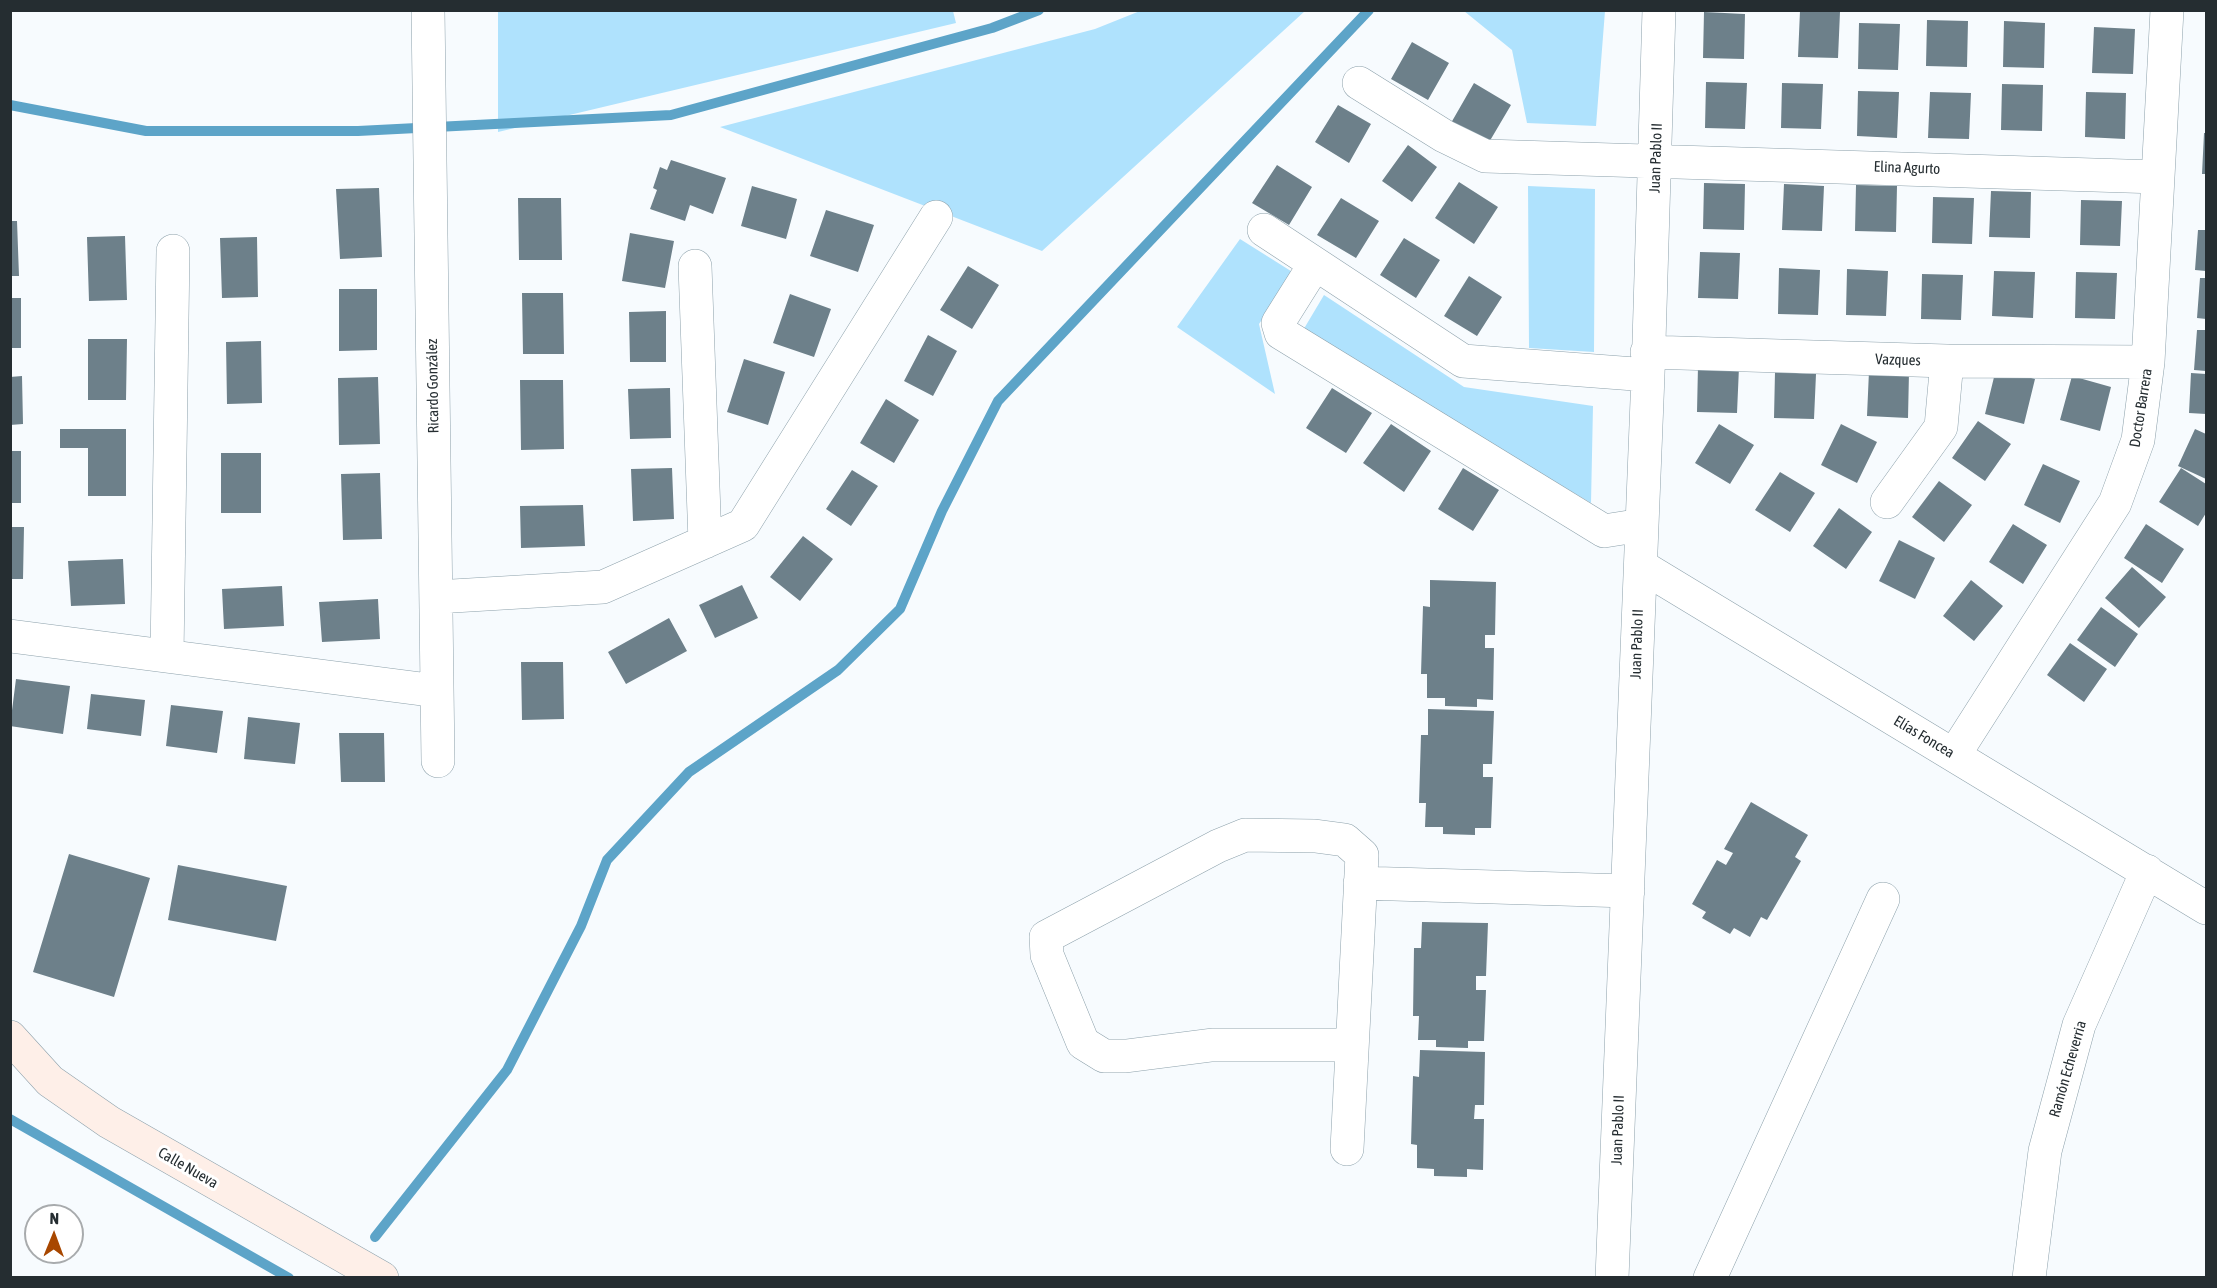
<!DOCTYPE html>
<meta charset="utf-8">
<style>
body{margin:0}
#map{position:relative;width:2217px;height:1288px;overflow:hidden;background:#f7fbfe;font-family:"Asap Condensed",sans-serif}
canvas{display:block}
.frame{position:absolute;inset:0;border:12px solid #252d31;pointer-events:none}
.north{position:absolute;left:24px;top:1204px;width:60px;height:60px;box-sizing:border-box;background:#fff;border:2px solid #a8abad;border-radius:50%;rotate:1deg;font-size:16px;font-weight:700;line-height:24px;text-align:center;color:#252d31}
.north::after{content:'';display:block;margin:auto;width:21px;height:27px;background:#a84700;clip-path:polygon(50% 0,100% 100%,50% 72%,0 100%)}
</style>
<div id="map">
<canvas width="2217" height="1288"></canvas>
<div class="frame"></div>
<div class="north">N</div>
</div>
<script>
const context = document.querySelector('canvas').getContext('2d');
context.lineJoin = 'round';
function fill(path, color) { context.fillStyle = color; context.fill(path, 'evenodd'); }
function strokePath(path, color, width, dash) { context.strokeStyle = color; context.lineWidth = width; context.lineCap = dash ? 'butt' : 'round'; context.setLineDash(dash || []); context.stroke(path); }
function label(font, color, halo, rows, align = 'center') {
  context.font = font + ' "Asap Condensed",sans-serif'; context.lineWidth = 6; context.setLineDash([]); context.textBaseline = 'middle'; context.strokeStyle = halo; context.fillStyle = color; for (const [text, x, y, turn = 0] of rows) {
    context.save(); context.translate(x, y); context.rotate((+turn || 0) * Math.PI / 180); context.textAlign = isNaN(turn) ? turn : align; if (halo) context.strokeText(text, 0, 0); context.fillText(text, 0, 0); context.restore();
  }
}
fill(new Path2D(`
 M 953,11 L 956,23 L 498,132 L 498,11 Z
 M 1140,11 L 1305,11 L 1042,251 L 720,127 L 1095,29 Z
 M 1464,11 L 1605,11 L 1596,126 L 1527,123 L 1512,50 Z
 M 1528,186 L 1595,189 L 1594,352 L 1529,348 Z
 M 1240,239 L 1294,273 L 1259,324 L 1275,394 L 1177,327 Z
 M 1324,295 L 1464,387 L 1593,406 L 1591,503 L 1302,332 Z`), '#afe2fd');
strokePath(new Path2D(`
 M 10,105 L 146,131 L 358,131 L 671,115 L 992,28 L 1039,10
 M 10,1119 L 289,1278
 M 375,1237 L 507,1070 L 581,926 L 607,860 L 689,772 L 838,670 L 900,609 L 942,511 L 998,401 L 1369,10`), '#5da4c8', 10);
fill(new Path2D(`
 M 1800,11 L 1840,12 L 1838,58 L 1798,57 Z
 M 1704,12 L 1745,14 L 1744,59 L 1703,58 Z
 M 1927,20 L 1968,21 L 1967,67 L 1926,66 Z
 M 2004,21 L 2045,23 L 2044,68 L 2003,67 Z
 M 1859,23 L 1900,24 L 1898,70 L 1858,69 Z
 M 2094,27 L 2135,29 L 2133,74 L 2092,73 Z
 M 1412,42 L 1449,63 L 1428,100 L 1391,79 Z
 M 1706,82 L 1747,83 L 1745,129 L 1705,128 Z
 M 1474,83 L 1511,105 L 1488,144 L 1451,123 Z
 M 1782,83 L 1823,84 L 1821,129 L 1781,128 Z
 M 2002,84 L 2043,85 L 2042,131 L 2001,130 Z
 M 1858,91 L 1899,92 L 1897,138 L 1857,136 Z
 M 1930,92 L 1971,93 L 1969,139 L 1928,138 Z
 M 2086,92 L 2126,93 L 2125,139 L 2085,137 Z
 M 1338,105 L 1371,124 L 1349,163 L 1315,142 Z
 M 2204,133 L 2206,133 L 2206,174 L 2202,174 Z
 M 1408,145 L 1437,167 L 1412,202 L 1382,181 Z
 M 671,160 L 726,178 L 713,214 L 690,205 L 685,221 L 650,209 L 657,190 L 653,188 L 660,167 L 667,170 Z
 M 1277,165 L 1312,187 L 1289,225 L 1252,203 Z
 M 1459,182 L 1498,207 L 1474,244 L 1435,218 Z
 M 1704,183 L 1745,184 L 1744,230 L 1703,229 Z
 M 1784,184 L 1824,186 L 1822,231 L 1782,230 Z
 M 1856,185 L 1897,186 L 1896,232 L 1855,231 Z
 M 752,186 L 797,199 L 786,239 L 741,226 Z
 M 379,188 L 382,257 L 340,259 L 336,189 Z
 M 1991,191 L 2031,192 L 2030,238 L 1989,237 Z
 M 1933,197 L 1974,198 L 1972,244 L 1932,243 Z
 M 518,198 L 561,198 L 562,260 L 519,260 Z
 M 1341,198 L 1379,221 L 1356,258 L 1317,235 Z
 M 2081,200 L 2122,201 L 2120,246 L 2080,245 Z
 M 826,210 L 874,225 L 858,272 L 810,256 Z
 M 10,221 L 17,221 L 19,276 L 10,276 Z
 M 2198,230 L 2206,230 L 2206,271 L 2195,270 Z
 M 630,233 L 674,241 L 665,288 L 622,281 Z
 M 125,236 L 127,300 L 89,301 L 87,237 Z
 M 257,237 L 258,297 L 222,298 L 220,238 Z
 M 1404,238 L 1440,260 L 1416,298 L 1380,275 Z
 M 1700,252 L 1740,253 L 1738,299 L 1698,298 Z
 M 968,266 L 999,285 L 972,329 L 940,310 Z
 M 1779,268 L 1820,270 L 1818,315 L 1778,314 Z
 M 1847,269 L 1888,271 L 1886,316 L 1846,315 Z
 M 1994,271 L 2035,272 L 2033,318 L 1992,316 Z
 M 2076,272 L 2117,273 L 2115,319 L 2075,318 Z
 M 1922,274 L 1963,275 L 1961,320 L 1921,319 Z
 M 1469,276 L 1502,297 L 1477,336 L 1444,316 Z
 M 2200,278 L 2206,278 L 2206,319 L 2197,318 Z
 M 339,289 L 377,289 L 377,350 L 339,351 Z
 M 522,293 L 563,293 L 564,354 L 523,354 Z
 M 790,294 L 831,309 L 814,357 L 773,343 Z
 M 10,298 L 21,298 L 21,348 L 10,348 Z
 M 666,311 L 666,362 L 630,362 L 629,312 Z
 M 2197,330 L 2206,330 L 2206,371 L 2194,370 Z
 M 928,335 L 957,351 L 933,396 L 904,381 Z
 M 88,339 L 127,339 L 126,400 L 88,400 Z
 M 261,341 L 262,403 L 227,404 L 226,342 Z
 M 744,359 L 785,372 L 768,425 L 727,412 Z
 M 1698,366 L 1739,367 L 1737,413 L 1697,412 Z
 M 1996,369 L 2035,379 L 2024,424 L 1985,414 Z
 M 1869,371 L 1909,372 L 1908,418 L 1867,416 Z
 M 1775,372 L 1816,374 L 1814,419 L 1774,418 Z
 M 2191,373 L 2206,374 L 2206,414 L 2189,413 Z
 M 22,376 L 23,424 L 10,425 L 10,377 Z
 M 2072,376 L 2111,387 L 2100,431 L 2060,420 Z
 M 378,377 L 380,444 L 339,445 L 338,378 Z
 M 520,380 L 563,380 L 564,449 L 521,450 Z
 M 670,388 L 671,438 L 630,439 L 628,389 Z
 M 1332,388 L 1372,413 L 1346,453 L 1306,428 Z
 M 886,399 L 919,420 L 894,463 L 860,443 Z
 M 1978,421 L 2011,444 L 1985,481 L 1952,458 Z
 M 1391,424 L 1431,451 L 1404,492 L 1363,463 Z
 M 1719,424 L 1754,445 L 1730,484 L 1695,463 Z
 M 1841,424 L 1877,442 L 1857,483 L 1821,465 Z
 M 60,429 L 126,429 L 126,496 L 88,496 L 88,448 L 60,448 Z
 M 2195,429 L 2206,434 L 2206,479 L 2178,466 Z
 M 10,451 L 21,451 L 21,503 L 10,503 Z
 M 221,453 L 261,453 L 261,513 L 221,513 Z
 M 2043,464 L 2080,481 L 2060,523 L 2024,505 Z
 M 672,468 L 674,519 L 633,521 L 631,469 Z
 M 1463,468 L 1499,490 L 1473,531 L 1438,509 Z
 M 2181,468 L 2206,484 L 2206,513 L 2198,526 L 2159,502 Z
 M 852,470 L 878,486 L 851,526 L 826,509 Z
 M 1780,472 L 1815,493 L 1790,532 L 1755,510 Z
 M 380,473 L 382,539 L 343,540 L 341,474 Z
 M 1939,481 L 1972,505 L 1944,542 L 1912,517 Z
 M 583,505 L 585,546 L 521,548 L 520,506 Z
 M 1839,508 L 1872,532 L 1846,569 L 1813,546 Z
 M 2013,524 L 2047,545 L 2023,584 L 1989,562 Z
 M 2146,524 L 2184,549 L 2162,583 L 2124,558 Z
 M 10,527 L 24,527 L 23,579 L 10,579 Z
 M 803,536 L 833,559 L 800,601 L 770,577 Z
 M 1899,540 L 1935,558 L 1915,599 L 1879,581 Z
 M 123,559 L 125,604 L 71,606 L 68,561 Z
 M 2132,567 L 2166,597 L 2139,628 L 2105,598 Z
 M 1430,580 L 1496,582 L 1495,635 L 1485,635 L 1485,648 L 1494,648 L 1493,700 L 1477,699 L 1477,707 L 1445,706 L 1445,698 L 1427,698 L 1427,674 L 1421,674 L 1423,606 L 1430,607 Z
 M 1971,580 L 2003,606 L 1974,641 L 1943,616 Z
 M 742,585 L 758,618 L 715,638 L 699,605 Z
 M 282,586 L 284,626 L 224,629 L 222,589 Z
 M 378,599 L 380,639 L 322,642 L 319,602 Z
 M 2101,607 L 2138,634 L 2115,667 L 2077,640 Z
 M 669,618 L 687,651 L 626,684 L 608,652 Z
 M 2070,643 L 2107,669 L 2084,702 L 2047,675 Z
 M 521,662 L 563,662 L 564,719 L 522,720 Z
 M 16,679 L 70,686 L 63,734 L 10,726 Z
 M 91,694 L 145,700 L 141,736 L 87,729 Z
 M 171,705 L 223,711 L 217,753 L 166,746 Z
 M 1428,709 L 1494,711 L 1492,764 L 1483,764 L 1483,777 L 1493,777 L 1491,828 L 1475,828 L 1475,835 L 1443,834 L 1443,827 L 1425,827 L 1426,803 L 1419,803 L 1421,735 L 1428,735 Z
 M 248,717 L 300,723 L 295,764 L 244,759 Z
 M 339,733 L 384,733 L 385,782 L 341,782 Z
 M 1751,802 L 1808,835 L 1795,857 L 1801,861 L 1767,920 L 1761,917 L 1750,937 L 1734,928 L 1730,934 L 1702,918 L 1706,912 L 1692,904 L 1717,860 L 1726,865 L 1733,853 L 1724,849 Z
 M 69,854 L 150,878 L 114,997 L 33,972 Z
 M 178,865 L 287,886 L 276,941 L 168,920 Z
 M 1422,922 L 1488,923 L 1486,976 L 1476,976 L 1476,990 L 1486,990 L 1484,1041 L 1468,1041 L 1468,1048 L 1436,1047 L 1436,1040 L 1418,1040 L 1419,1016 L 1413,1016 L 1414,948 L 1421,948 Z
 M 1420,1050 L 1485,1052 L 1484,1105 L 1475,1105 L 1474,1119 L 1484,1119 L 1483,1170 L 1467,1169 L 1467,1177 L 1434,1176 L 1434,1169 L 1417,1168 L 1417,1145 L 1411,1144 L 1413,1076 L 1419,1077 Z`), '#6d808a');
const street = new Path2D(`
 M 428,10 L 438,761
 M 1359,83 L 1444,136 L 1485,156 L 2158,177
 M 1264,230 L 1463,361 L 1648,375
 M 1315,264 L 1278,323 L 1281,333 L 1604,531 L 1642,525
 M 695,266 L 705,542
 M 1647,352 L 1947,361 L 2148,362
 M 1887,502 L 1941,427 L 1947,361
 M 1641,566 L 2206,908
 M 436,597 L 603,587 L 743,525 L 936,217
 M 10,636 L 437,691
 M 167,656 L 173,251
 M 1954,755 L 2115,503 L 2138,440 L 2148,362 L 2167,10
 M 1360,883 L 1628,891
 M 1347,1149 L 1362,855 L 1345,840 L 1315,836 L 1245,835 L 1218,846 L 1046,937 L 1047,955 L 1083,1043 L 1104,1056 L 1126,1056 L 1212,1045 L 1352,1045
 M 1612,1278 L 1648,375 L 1659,10
 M 1710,1278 L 1883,899
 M 2029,1278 L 2045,1151 L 2079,1025 L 2147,871`);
const secondary = new Path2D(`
 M 10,1037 L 50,1081 L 109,1122 L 382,1278`);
strokePath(street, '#8da1ab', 34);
strokePath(secondary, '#8da1ab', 34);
strokePath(street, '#fff', 33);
strokePath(secondary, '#feefe8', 33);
label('15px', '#252d31', '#fff', [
 ["Juan Pablo II",1656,158,-88],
 ["Elina Agurto",1907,168,2],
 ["Vazques",1898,360,2],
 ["Ricardo González",433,386,-91],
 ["Doctor Barrera",2141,408,-81],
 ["Juan Pablo II",1637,644,-88],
 ["Elías Foncea",1924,737,31],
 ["Ramón Echeverria",2068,1069,-74],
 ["Juan Pablo II",1618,1130,-88],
 ["Calle Nueva",188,1168,30]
]);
</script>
